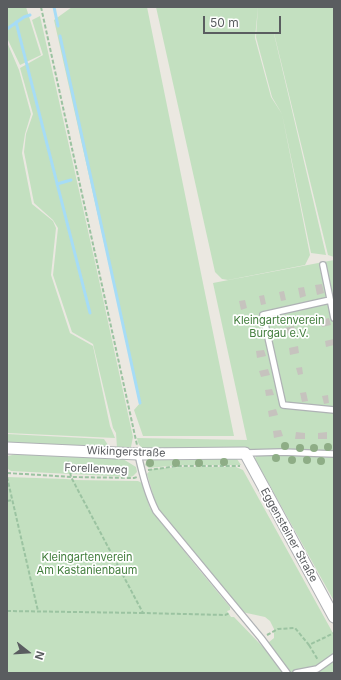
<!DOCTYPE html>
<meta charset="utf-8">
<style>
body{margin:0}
#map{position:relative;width:341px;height:680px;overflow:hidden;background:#ebe8e1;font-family:Inter,sans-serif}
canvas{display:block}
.frame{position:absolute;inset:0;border:8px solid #5a5d60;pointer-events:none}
.north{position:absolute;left:8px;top:632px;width:40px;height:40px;-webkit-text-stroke:3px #fff;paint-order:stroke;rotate:107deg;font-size:11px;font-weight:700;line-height:16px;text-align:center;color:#5a5d60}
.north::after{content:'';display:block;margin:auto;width:14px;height:18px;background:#5a5d60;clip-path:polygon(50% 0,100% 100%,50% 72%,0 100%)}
.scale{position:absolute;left:203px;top:16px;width:78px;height:18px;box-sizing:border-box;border:2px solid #5a5d60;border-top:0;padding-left:5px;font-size:12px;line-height:14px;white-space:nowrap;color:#5a5d60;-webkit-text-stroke:3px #fff;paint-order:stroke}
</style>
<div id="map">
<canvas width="341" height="680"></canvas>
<div class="frame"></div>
<div class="north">N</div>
<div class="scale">50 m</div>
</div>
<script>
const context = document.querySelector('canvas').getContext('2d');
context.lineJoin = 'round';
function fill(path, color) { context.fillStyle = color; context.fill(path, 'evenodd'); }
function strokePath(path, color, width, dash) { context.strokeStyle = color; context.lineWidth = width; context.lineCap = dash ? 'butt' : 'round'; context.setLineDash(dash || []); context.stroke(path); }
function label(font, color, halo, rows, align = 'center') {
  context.font = font + ' Inter,sans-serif'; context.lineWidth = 3.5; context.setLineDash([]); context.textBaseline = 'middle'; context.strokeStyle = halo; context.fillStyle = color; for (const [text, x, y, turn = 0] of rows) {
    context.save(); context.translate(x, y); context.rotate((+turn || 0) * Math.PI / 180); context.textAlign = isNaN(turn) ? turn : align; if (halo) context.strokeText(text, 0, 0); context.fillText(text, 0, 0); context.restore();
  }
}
fill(new Path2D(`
 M 7,7 L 26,7 L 41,55 L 20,65 L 7,38 Z
 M 72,7 L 147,7 L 234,436 L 143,436 L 134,410 L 140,403 L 54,20 Z
 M 156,7 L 258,7 L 255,38 L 271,97 L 282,114 L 272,97 L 256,37 L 258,7 L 334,7 L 334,257 L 328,255 L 274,33 L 275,24 L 274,34 L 326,255 L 311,253 L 282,114 L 310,255 L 305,265 L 228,280 L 222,279 L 215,272 Z
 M 40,16 L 97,271 L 133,437 L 131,447 L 117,448 L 116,433 L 113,428 L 93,344 L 72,332 L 53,275 L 58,228 L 53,220 L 34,203 L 24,152 L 26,134 L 33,114 L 20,68 L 43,55 L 32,20 Z
 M 7,42 L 19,70 L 31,114 L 25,134 L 22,153 L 32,204 L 53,221 L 56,228 L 51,275 L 70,333 L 93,346 L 110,426 L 115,438 L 7,433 Z
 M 334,260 L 334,451 L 290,449 L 145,449 C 139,447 138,443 137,438 L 247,440 L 213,283 Z
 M 7,434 L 104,439 L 108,445 L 105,448 L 7,445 Z
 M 16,454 L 123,459 L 136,467 L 137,472 L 133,476 L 130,477 L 11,471 L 8,469 L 7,459 L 8,456 Z
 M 260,454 L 334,456 L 334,601 L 255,459 L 256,456 Z
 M 149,459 L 237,459 L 241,465 L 179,465 L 149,468 L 145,465 L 146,462 Z
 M 180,467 L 236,467 L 243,470 L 334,635 L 334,673 L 7,673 L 7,477 L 66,479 L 75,480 L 138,481 L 142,483 L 150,508 L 196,566 L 230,607 L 230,610 L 227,611 L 231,617 L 234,617 L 263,647 L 274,638 L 274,629 L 270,621 L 265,617 L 242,612 L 171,527 L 156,505 L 147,474 L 151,469 Z`), '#c3e0c0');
strokePath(new Path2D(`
 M 54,7 L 58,26
 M 16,22 L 90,313
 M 7,29 L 24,17 L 30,15
 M 60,36 L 140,403
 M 57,184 L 71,180`), '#a6dcf6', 3);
fill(new Path2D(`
 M 322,284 L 324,293 L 317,295 L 315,285 Z
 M 304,287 L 306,296 L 300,298 L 298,288 Z
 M 284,291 L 286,300 L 281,301 L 279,292 Z
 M 264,295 L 266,304 L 261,305 L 259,296 Z
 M 245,300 L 247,308 L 241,310 L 239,301 Z
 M 329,318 L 331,325 L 322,327 L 320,320 Z
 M 294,326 L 295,332 L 286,334 L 284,328 Z
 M 260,330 L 261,336 L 252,338 L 251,332 Z
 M 334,339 L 334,345 L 326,347 L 325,341 Z
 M 298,346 L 299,353 L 290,355 L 289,348 Z
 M 264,350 L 266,356 L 257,358 L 256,351 Z
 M 302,367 L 303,374 L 298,375 L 296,368 Z
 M 268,369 L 270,375 L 261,377 L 259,371 Z
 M 272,389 L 274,395 L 266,396 L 265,390 Z
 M 306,392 L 308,401 L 302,402 L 300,393 Z
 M 328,395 L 329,403 L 324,404 L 322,396 Z
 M 276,409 L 278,415 L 269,417 L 268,411 Z
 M 281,430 L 283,436 L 274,438 L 273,431 Z
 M 296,432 L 305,433 L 305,439 L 295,439 Z
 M 327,432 L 327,439 L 318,439 L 318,433 Z`), '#c6c3be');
const lane = new Path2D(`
 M 323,265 L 334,318
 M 330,300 L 263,315 L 283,405 L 334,410
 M 245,453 L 281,452 L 334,454
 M 138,454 C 142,473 147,493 156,511 L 261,638 L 287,673
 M 296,673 L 317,669 L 334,657`);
const street = new Path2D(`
 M 7,448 L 138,454 L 245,453 L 334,617`);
strokePath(lane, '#afb2b5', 8);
strokePath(street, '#afb2b5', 13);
strokePath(new Path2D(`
 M 41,7 L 137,445
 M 68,461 L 71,477 L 143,613 L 225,615 L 230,613
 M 148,470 L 178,466 L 240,466
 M 7,473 L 71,477 L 134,478 L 137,477
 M 7,477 L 38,611
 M 7,501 L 12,500
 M 7,611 L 143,613
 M 267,635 L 278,629 L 295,628 L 309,645 L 334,633
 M 309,645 L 318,660`), '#9bc3a1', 2, [4, 2]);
strokePath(lane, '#fff', 5.5);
strokePath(street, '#fff', 11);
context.fillStyle = '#8ead86';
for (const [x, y] of [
 [285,446],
 [328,447],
 [300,448],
 [314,448],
 [276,458],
 [292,460],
 [307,460],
 [321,461],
 [224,462],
 [150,463],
 [176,463],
 [199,463]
]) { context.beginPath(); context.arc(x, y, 4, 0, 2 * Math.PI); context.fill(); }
label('11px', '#417d3c', '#fff', [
 ["Kleingartenverein",279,321],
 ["Burgau e.V.",279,334],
 ["Kleingartenverein",87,558],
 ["Am Kastanienbaum",87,571]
]);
label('11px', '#5a5d60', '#fff', [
 ["Wikingerstraße",126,452,2],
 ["Forellenweg",96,469,2],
 ["Eggensteiner Straße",289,535,61]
]);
</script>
